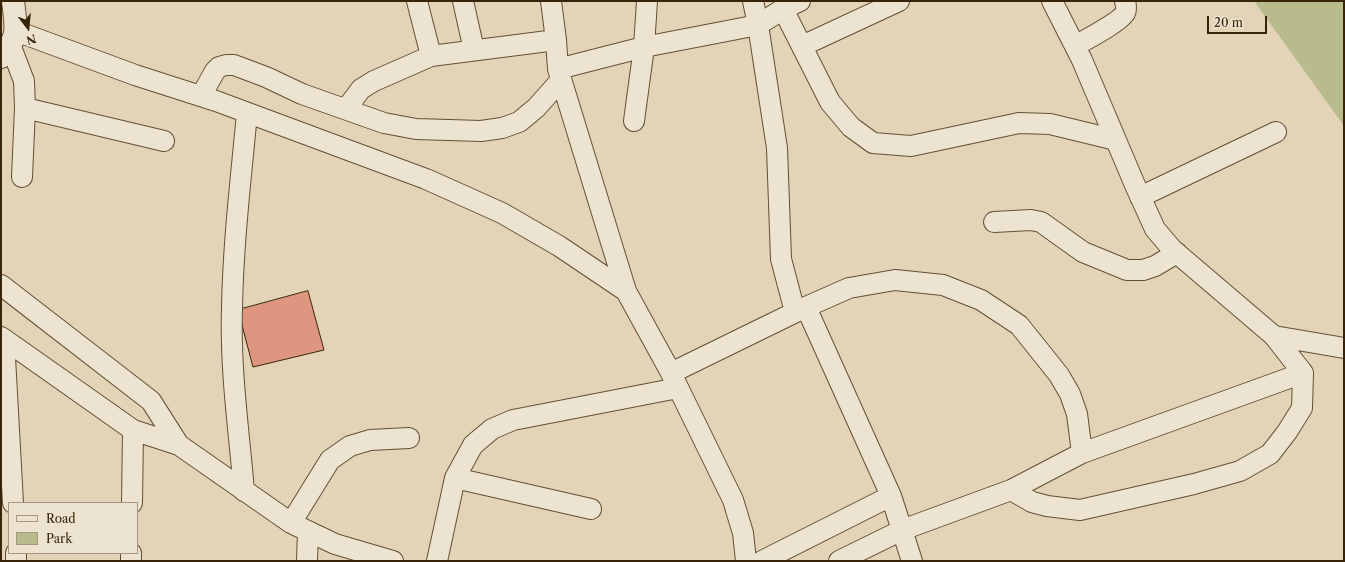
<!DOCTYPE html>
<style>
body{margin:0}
#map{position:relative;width:1345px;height:562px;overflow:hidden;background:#e3d4b8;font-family:"Libre Caslon Text",serif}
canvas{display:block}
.frame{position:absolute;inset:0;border:2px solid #382407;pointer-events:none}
.legend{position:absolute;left:8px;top:502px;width:130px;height:52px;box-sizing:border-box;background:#ede3d1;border:1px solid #a59780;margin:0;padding:5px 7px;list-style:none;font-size:12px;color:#382407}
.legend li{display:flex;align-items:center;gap:8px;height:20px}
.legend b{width:20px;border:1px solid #a59780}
.north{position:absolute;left:8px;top:8px;width:40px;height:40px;-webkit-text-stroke:3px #ede3d1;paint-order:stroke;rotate:164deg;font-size:11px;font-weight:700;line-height:16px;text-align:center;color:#382407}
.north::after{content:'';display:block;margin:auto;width:14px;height:18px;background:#382407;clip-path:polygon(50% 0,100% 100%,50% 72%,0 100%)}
.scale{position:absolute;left:1207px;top:16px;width:60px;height:18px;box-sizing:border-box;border:2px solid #382407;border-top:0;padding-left:5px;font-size:12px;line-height:14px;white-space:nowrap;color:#382407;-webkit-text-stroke:3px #ede3d1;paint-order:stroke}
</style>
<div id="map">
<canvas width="1345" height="562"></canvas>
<div class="frame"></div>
<ul class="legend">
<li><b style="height:5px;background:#ede3d1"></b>Road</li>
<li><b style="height:11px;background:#b8bc8c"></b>Park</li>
</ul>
<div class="north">N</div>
<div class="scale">20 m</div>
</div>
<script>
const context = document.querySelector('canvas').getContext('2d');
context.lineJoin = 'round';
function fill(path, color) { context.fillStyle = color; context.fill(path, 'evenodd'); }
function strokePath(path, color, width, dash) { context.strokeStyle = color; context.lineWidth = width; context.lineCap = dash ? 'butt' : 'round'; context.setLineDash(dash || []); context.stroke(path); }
fill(new Path2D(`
 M 1254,1 L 1344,1 L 1344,126 Z`), '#b8bc8c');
const building = new Path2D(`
 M 308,291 L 324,350 L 253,367 L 238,310 Z`);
fill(building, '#df9680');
strokePath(building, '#382407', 1);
const minor = new Path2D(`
 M 417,1 L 431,56
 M 463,1 L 474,50
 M 551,1 L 556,40 L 558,69 L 626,291 L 671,373 L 733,500 L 743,533 L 746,561
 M 753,1 L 758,25 L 777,148 L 781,259 L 795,312
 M 783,9 L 830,102 L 851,127 L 873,143 L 911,146 L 1019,123 L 1050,124 L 1116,140
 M 16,31 L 135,75 L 216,101 L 426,179 L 502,213 L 559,246 L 626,291
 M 802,46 L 899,1
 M 1075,46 C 1085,40 1120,22 1125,13 C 1127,9 1126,5 1125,1
 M 11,47 L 24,81 L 25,108 L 22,177
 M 558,69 L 644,47 L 758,25 L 783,9 L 800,1
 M 201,96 L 215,71 L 219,67 L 226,65 L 234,65 L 266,77 L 302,94 L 384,123 L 416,129 L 481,131 L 502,128 L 519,122 L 536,108 L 561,80
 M 25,108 L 164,141
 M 346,109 L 361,89 L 374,81 L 431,56 L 556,40
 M 634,121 L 644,47 L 647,1
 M 1140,197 L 1276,132
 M 994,222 L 1031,220 L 1041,222 L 1083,252 L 1127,270 L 1143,270 L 1155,266 L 1177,253
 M 1,285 L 151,401 L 179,445
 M 806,307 L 849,288 L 895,280 L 943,285 L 981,300 L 1019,325 L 1059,375 L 1070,394 L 1077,414 L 1082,453
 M 1274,336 L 1344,348
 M 1,337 L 133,430 L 179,445 L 291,523 L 335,544 L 393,561
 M 4,339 L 13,503
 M 671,373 L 806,307 L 891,496 L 762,561
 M 1011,490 L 1032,502 L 1047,506 L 1080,510 L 1194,484 L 1240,471 L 1270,454 L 1287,432 L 1302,408 L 1303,373 L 1274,336 L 1172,249 L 1155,229 L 1135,185 L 1082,60 L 1052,1
 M 244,491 C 239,431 230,370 232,309 C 233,244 241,178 247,113
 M 891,496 L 912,561
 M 132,503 L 133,430
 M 591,509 L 455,478 L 473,445 L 492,429 L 513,420 L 678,388
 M 291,523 L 330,460 L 350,446 L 370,440 L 409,438
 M 16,553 L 16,561
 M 131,561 L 131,553
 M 307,561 L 308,531
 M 437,561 L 455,478
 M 839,561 L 902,530 L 1011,490 L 1082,453 L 1303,373`);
const tertiary = new Path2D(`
 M 1,57 C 20,37 16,27 13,1`);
strokePath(minor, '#635033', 22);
strokePath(tertiary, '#635033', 24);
strokePath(minor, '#ede3d1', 20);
strokePath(tertiary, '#ede3d1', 22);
</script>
